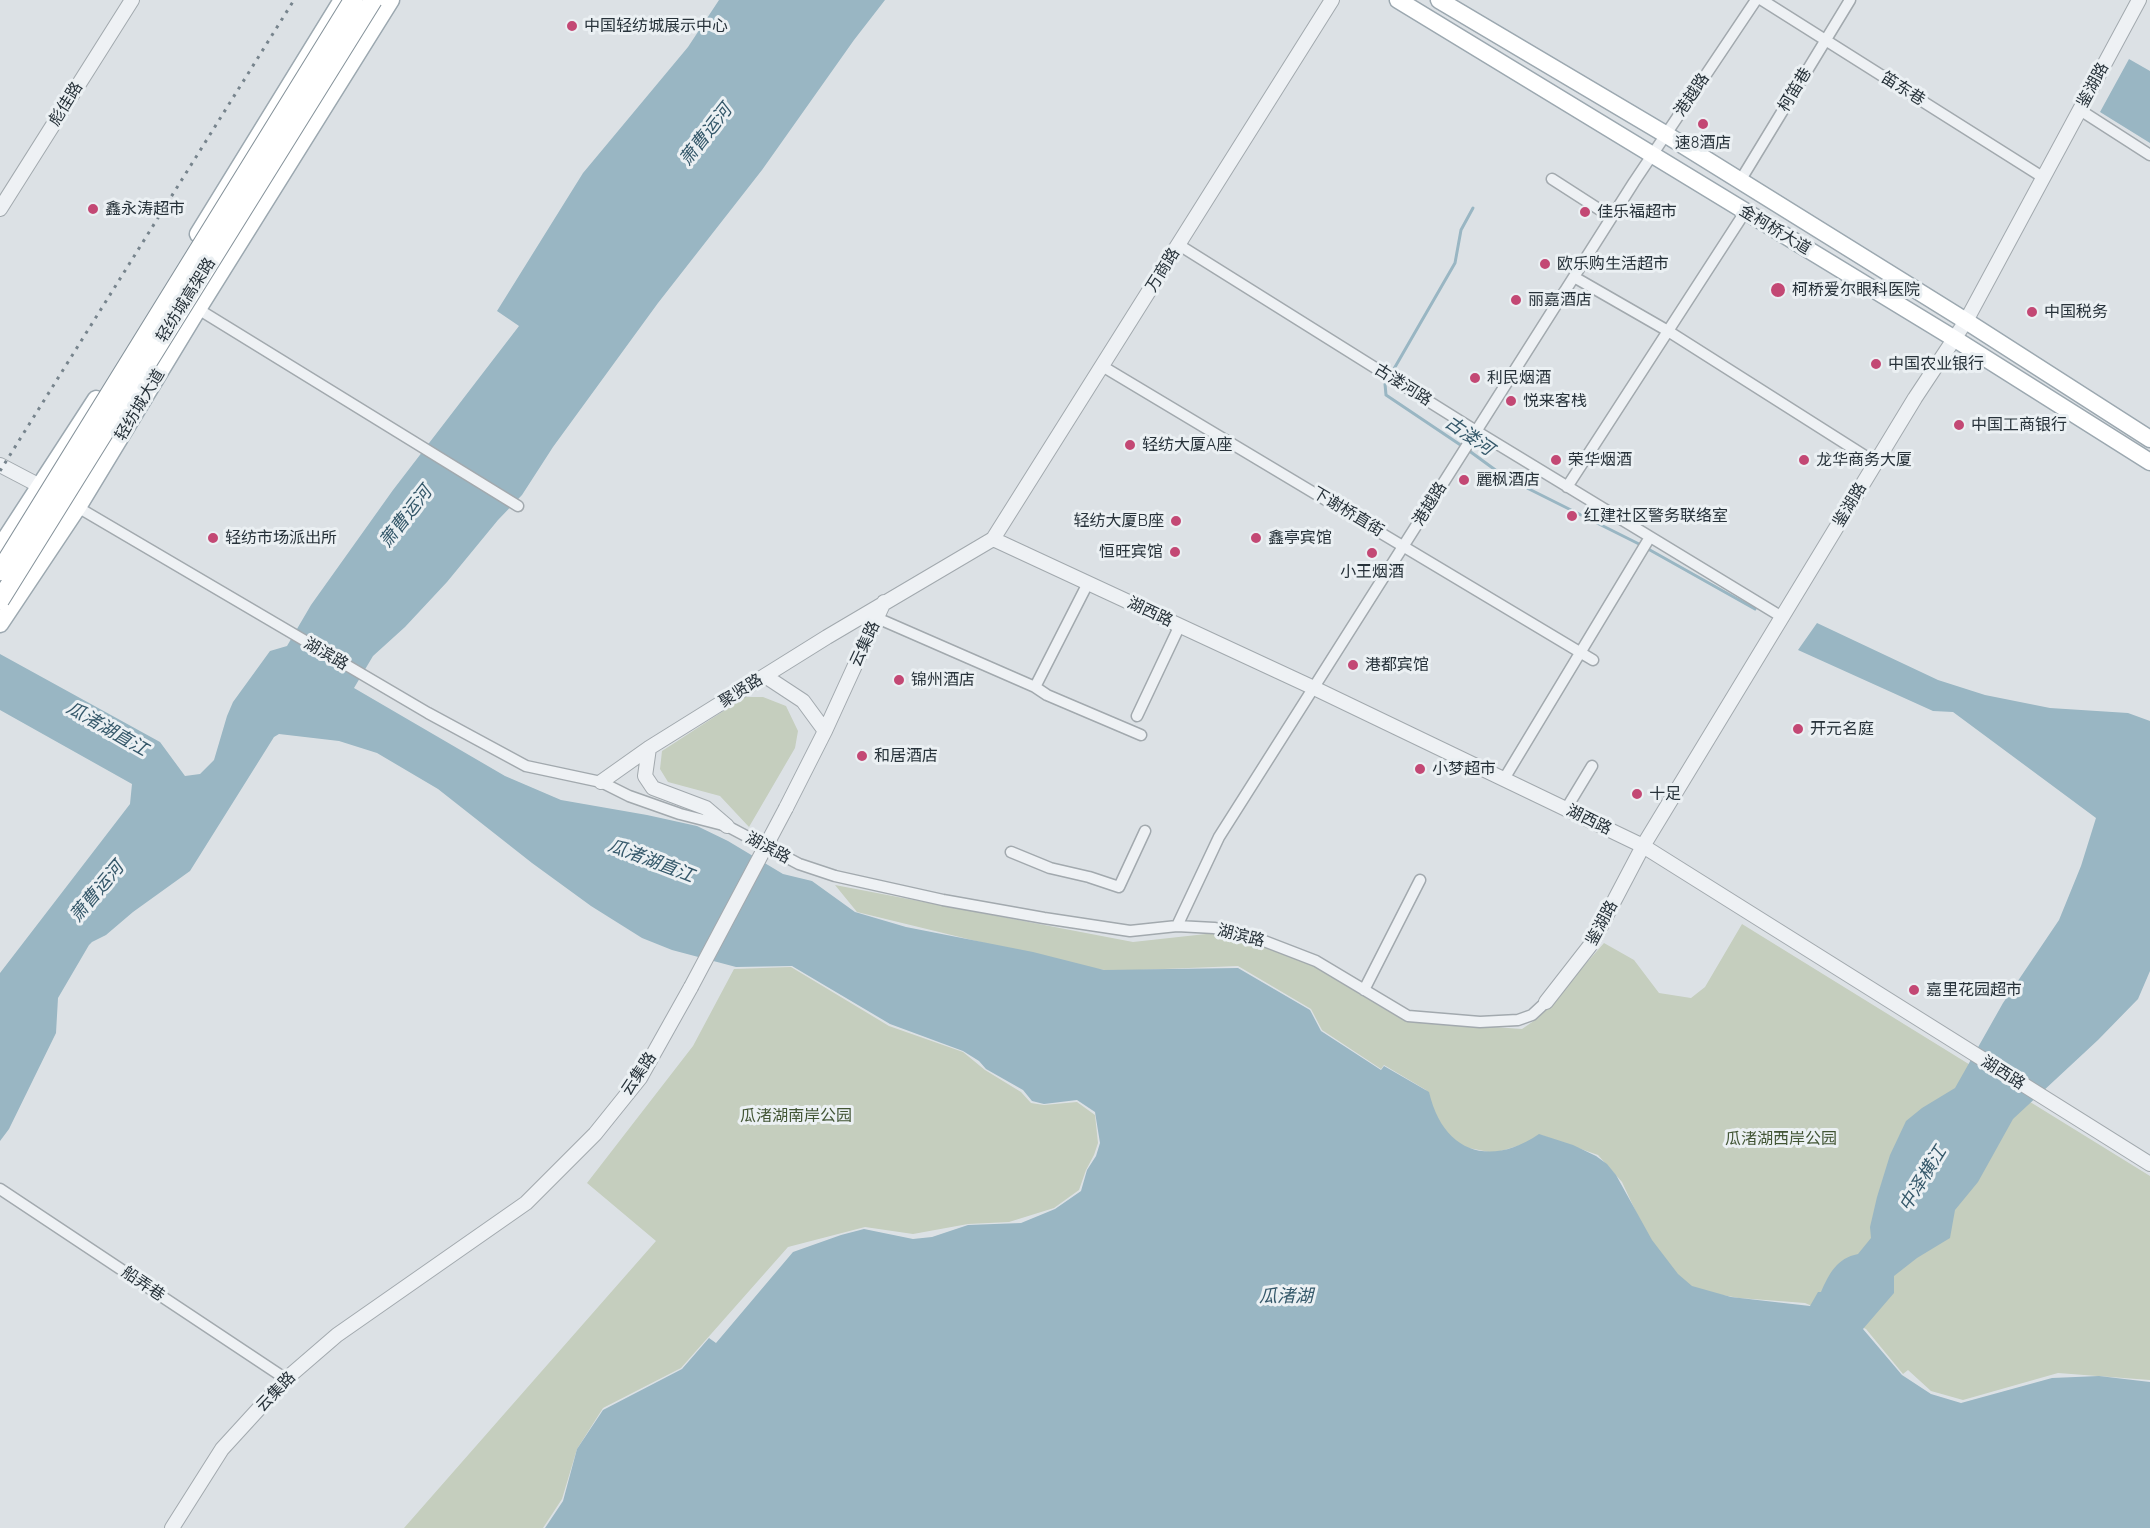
<!DOCTYPE html>
<meta charset="utf-8">
<style>
body{margin:0}
canvas{display:block;background:#dce1e5}
</style>
<canvas width="2150" height="1528"></canvas>
<script>
const context = document.querySelector('canvas').getContext('2d');
context.lineJoin = 'round';
function fill(path, color) { context.fillStyle = color; context.fill(path, 'evenodd'); }
function strokePath(path, color, width, dash) { context.strokeStyle = color; context.lineWidth = width; context.lineCap = dash ? 'butt' : 'round'; context.setLineDash(dash || []); context.stroke(path); }
function label(font, color, halo, rows, align = 'center') {
  context.font = font + ' Quicksand,"Noto Sans SC",sans-serif'; context.lineWidth = 6; context.setLineDash([]); context.textBaseline = 'middle'; context.strokeStyle = halo; context.fillStyle = color; for (const [text, x, y, turn = 0] of rows) {
    context.save(); context.translate(x, y); context.rotate((+turn || 0) * Math.PI / 180); context.textAlign = isNaN(turn) ? turn : align; if (halo) context.strokeText(text, 0, 0); context.fillText(text, 0, 0); context.restore();
  }
}
fill(new Path2D(`
 M 745,697 L 763,697 L 786,706 L 798,731 L 795,748 L 749,827 L 720,796 L 668,782 L 660,769 L 662,751 Z
 M 835,885 L 1133,942 L 1215,933 L 1258,942 L 1313,965 L 1407,1021 L 1522,1029 L 1538,1018 L 1604,943 L 1634,960 L 1659,993 L 1691,998 L 1705,987 L 1742,924 L 2150,1176 L 2150,1380 L 2058,1373 L 1963,1400 L 1931,1391 L 1908,1370 L 1903,1374 L 1866,1329 L 1805,1303 L 1739,1298 L 1687,1289 L 1650,1242 L 1622,1182 L 1598,1155 L 1541,1135 L 1524,1144 L 1494,1153 L 1459,1146 L 1436,1122 L 1426,1090 L 1384,1065 L 1381,1069 L 1322,1030 L 1311,1009 L 1238,966 L 1114,971 L 1087,968 L 857,912 Z
 M 791,967 L 889,1026 L 963,1052 L 985,1070 L 1021,1092 L 1031,1103 L 1044,1105 L 1077,1102 L 1095,1115 L 1098,1143 L 1094,1155 L 1086,1170 L 1079,1190 L 1054,1208 L 1009,1222 L 968,1224 L 913,1234 L 865,1227 L 788,1247 L 681,1368 L 603,1408 L 577,1449 L 562,1499 L 543,1528 L 404,1528 L 656,1241 L 587,1183 L 693,1046 L 734,969 Z`), '#c5cebe');
fill(new Path2D(`
 M 719,0 L 885,0 L 854,40 L 762,170 L 658,303 L 553,447 L 522,495 L 498,520 L 447,582 L 405,627 L 373,656 L 354,688 L 505,776 L 561,800 L 647,815 L 697,826 L 728,841 L 783,874 L 812,881 L 855,912 L 906,927 L 1033,952 L 1104,970 L 1238,968 L 1310,1010 L 1321,1031 L 1381,1070 L 1384,1066 L 1429,1092 C 1443,1152 1489,1168 1539,1134 L 1573,1145 L 1596,1156 L 1607,1164 L 1616,1175 L 1652,1240 L 1678,1274 L 1692,1286 L 1731,1297 L 1810,1306 L 1818,1292 L 1821,1292 C 1829,1274 1837,1258 1858,1254 L 1871,1238 L 1870,1227 L 1877,1197 L 1890,1155 L 1906,1121 L 1922,1108 L 1955,1088 L 2003,1003 L 2059,920 L 2081,866 L 2096,818 L 1953,712 L 1933,711 L 1798,650 L 1817,623 L 1938,680 L 1985,695 L 2050,708 L 2128,713 L 2150,721 L 2150,971 L 2138,999 L 2098,1040 L 2013,1119 L 1978,1182 L 1955,1210 L 1950,1238 L 1917,1258 L 1894,1276 L 1894,1293 L 1863,1329 L 1902,1375 L 1931,1394 L 1961,1403 L 2052,1378 L 2099,1376 L 2150,1382 L 2150,1528 L 545,1528 L 563,1501 L 577,1449 L 603,1410 L 682,1369 L 709,1338 L 716,1343 L 793,1252 L 841,1235 L 864,1229 L 913,1239 L 932,1237 L 968,1225 L 1021,1223 L 1055,1209 L 1081,1191 L 1087,1170 L 1096,1156 L 1100,1143 L 1095,1112 L 1077,1100 L 1044,1104 L 1032,1101 L 1023,1090 L 986,1069 L 979,1061 L 963,1051 L 890,1024 L 792,966 L 736,967 L 672,950 L 642,938 L 591,906 L 532,863 L 438,789 L 377,753 L 339,741 L 279,734 L 274,737 L 190,871 L 133,912 L 106,935 L 92,942 L 89,945 L 58,998 L 56,1033 L 9,1129 L 0,1141 L 0,973 L 130,804 L 132,784 L 0,710 L 0,654 L 160,742 L 185,776 L 200,774 L 214,760 L 227,716 L 233,702 L 270,651 L 287,646 L 311,605 L 393,490 L 519,326 L 497,311 L 583,173 L 688,47 Z
 M 2129,59 L 2150,71 L 2150,143 L 2100,112 Z`), '#99b6c3');
strokePath(new Path2D(`
 M 1391,374 L 1455,263 L 1461,230 L 1473,208
 M 1388,380 L 1385,384 L 1386,395 L 1462,446
 M 1468,450 L 1505,477 L 1641,545 L 1755,609`), '#99b6c3', 3);
const minor = new Path2D(`
 M 1762,0 L 2044,178
 M 2080,110 L 2150,155
 M 1552,179 L 1611,217
 M 1740,181 L 1850,0
 M 1179,245 L 1476,431 L 1782,617
 M 1574,277 L 1668,331 L 1876,463
 M 198,309 L 518,506
 M 1102,366 L 1593,660
 M 1567,487 L 1745,212
 M 74,505 L 428,713 L 526,766 L 601,782 L 629,796 L 680,814 L 727,826 L 799,864 L 835,876 L 943,900 L 1044,918 L 1130,931 L 1177,926 L 1214,928 L 1246,934 L 1316,961 L 1408,1016 L 1480,1022 L 1518,1020 L 1532,1015 L 1546,1002
 M 877,618 L 1035,687 L 1088,583
 M 1035,687 L 1047,695 L 1141,735
 M 1137,716 L 1180,625
 M 1504,779 L 1650,537
 M 1566,809 L 1592,766
 M 1011,852 L 1050,868 L 1089,877 L 1119,887 L 1145,831
 M 1177,926 L 1219,837 L 1634,182 L 1756,0
 M 1364,990 L 1420,880
 M 0,1189 L 286,1379`);
const tertiary = new Path2D(`
 M 0,209 L 132,0
 M 0,465 L 40,486
 M 993,539 L 1314,688 L 1643,846 L 2150,1164
 M 765,676 L 803,701 L 825,731
 M 649,748 L 645,776 L 653,788 L 706,808 L 727,826
 M 601,782 L 649,748 L 827,637 L 993,539 L 1332,0
 M 786,808 L 825,731 L 884,602
 M 1546,1002 L 1592,943 L 1643,846 L 1915,398 L 1966,321 L 2139,0
 M 172,1528 L 222,1449 L 286,1379 L 337,1335 L 526,1203 L 595,1134 L 640,1078 L 691,987`);
const primary = new Path2D(`
 M 1398,0 L 1955,339 L 2150,462
 M 1439,0 L 1665,134 L 1966,321 L 2150,439
 M 198,234 L 342,0
 M 0,547 L 96,399
 M 0,624 L 78,507 L 198,309 L 391,0`);
strokePath(minor, '#a2a9ae', 13);
strokePath(tertiary, '#a2a9ae', 16);
strokePath(primary, '#9ca8b0', 19);
strokePath(minor, '#eef1f4', 10);
strokePath(tertiary, '#eef1f4', 14);
strokePath(primary, '#fff', 16);
strokePath(new Path2D(`
 M 0,471 L 294,0`), '#77848d', 3, [3, 6]);
const tertiaryBridge = new Path2D(`
 M 691,987 L 786,808`);
const trunkBridge = new Path2D(`
 M 0,571 L 353,0
 M 0,600 L 373,0`);
strokePath(tertiaryBridge, '#a2a9ae', 16, []);
strokePath(trunkBridge, '#85929a', 20, []);
strokePath(tertiaryBridge, '#eef1f4', 14);
strokePath(trunkBridge, '#fff', 18);
for (const [x, y, r, color] of [
 [572,26,6,"#c34874"],
 [1703,124,6,"#c34874"],
 [93,209,6,"#c34874"],
 [1585,212,6,"#c34874"],
 [1545,264,6,"#c34874"],
 [1778,290,8,"#c34874"],
 [1516,300,6,"#c34874"],
 [2032,312,6,"#c34874"],
 [1876,364,6,"#c34874"],
 [1475,378,6,"#c34874"],
 [1511,401,6,"#c34874"],
 [1959,425,6,"#c34874"],
 [1130,445,6,"#c34874"],
 [1556,460,6,"#c34874"],
 [1804,460,6,"#c34874"],
 [1464,480,6,"#c34874"],
 [1572,516,6,"#c34874"],
 [1176,521,6,"#c34874"],
 [213,538,6,"#c34874"],
 [1256,538,6,"#c34874"],
 [1175,552,6,"#c34874"],
 [1372,553,6,"#c34874"],
 [1353,665,6,"#c34874"],
 [899,680,6,"#c34874"],
 [1798,729,6,"#c34874"],
 [862,756,6,"#c34874"],
 [1420,769,6,"#c34874"],
 [1637,794,6,"#c34874"],
 [1914,990,6,"#c34874"]
]) { const dot = new Path2D(); dot.arc(x, y, r, 0, 2 * Math.PI); context.fillStyle = color; context.fill(dot); strokePath(dot, '#ebf0f3', 2); }
label('16px', '#27323a', '#ebf0f3', [
 ["中国轻纺城展示中心",584,26],
 ["速8酒店",1703,143,"center"],
 ["鑫永涛超市",105,209],
 ["佳乐福超市",1597,212],
 ["欧乐购生活超市",1557,264],
 ["柯桥爱尔眼科医院",1792,290],
 ["丽嘉酒店",1528,300],
 ["中国税务",2044,312],
 ["中国农业银行",1888,364],
 ["利民烟酒",1487,378],
 ["悦来客栈",1523,401],
 ["中国工商银行",1971,425],
 ["轻纺大厦A座",1142,445],
 ["荣华烟酒",1568,460],
 ["龙华商务大厦",1816,460],
 ["麗枫酒店",1476,480],
 ["红建社区警务联络室",1584,516],
 ["轻纺大厦B座",1164,521,"right"],
 ["轻纺市场派出所",225,538],
 ["鑫亭宾馆",1268,538],
 ["恒旺宾馆",1163,552,"right"],
 ["小王烟酒",1372,572,"center"],
 ["港都宾馆",1365,665],
 ["锦州酒店",911,680],
 ["开元名庭",1810,729],
 ["和居酒店",874,756],
 ["小梦超市",1432,769],
 ["十足",1649,794],
 ["嘉里花园超市",1926,990]
], 'left');
label('16px', '#27323a', '#ebf0f3', [
 ["鉴湖路",2093,85,-62],
 ["笛东巷",1903,89,32],
 ["柯笛巷",1795,90,-59],
 ["港越路",1692,95,-56],
 ["彪佳路",66,104,-58],
 ["金柯桥大道",1775,230,31],
 ["万商路",1163,270,-58],
 ["轻纺城高架路",186,300,-58],
 ["古溇河路",1403,385,32],
 ["轻纺城大道",140,405,-59],
 ["港越路",1430,504,-58],
 ["鉴湖路",1850,505,-59],
 ["下谢桥直街",1348,512,31],
 ["湖西路",1150,612,25],
 ["云集路",865,644,-65],
 ["湖滨路",326,654,30],
 ["聚贤路",741,691,-32],
 ["湖西路",1589,820,26],
 ["湖滨路",768,848,28],
 ["鉴湖路",1602,923,-62],
 ["湖滨路",1241,936,14],
 ["湖西路",2003,1073,32],
 ["云集路",639,1074,-56],
 ["船弄巷",143,1284,34],
 ["云集路",276,1392,-46]
]);
label('16px', '#425535', '#ebf0f3', [
 ["瓜渚湖南岸公园",796,1116],
 ["瓜渚湖西岸公园",1781,1139]
]);
label('italic 18px', '#35586a', '#ebf0f3', [
 ["萧曹运河",706,135,-52],
 ["古溇河",1469,436,35],
 ["萧曹运河",406,517,-52],
 ["瓜渚湖直江",107,729,30],
 ["瓜渚湖直江",651,861,21],
 ["萧曹运河",97,892,-50],
 ["中泽横江",1923,1179,-58],
 ["瓜渚湖",1286,1297]
]);
</script>
